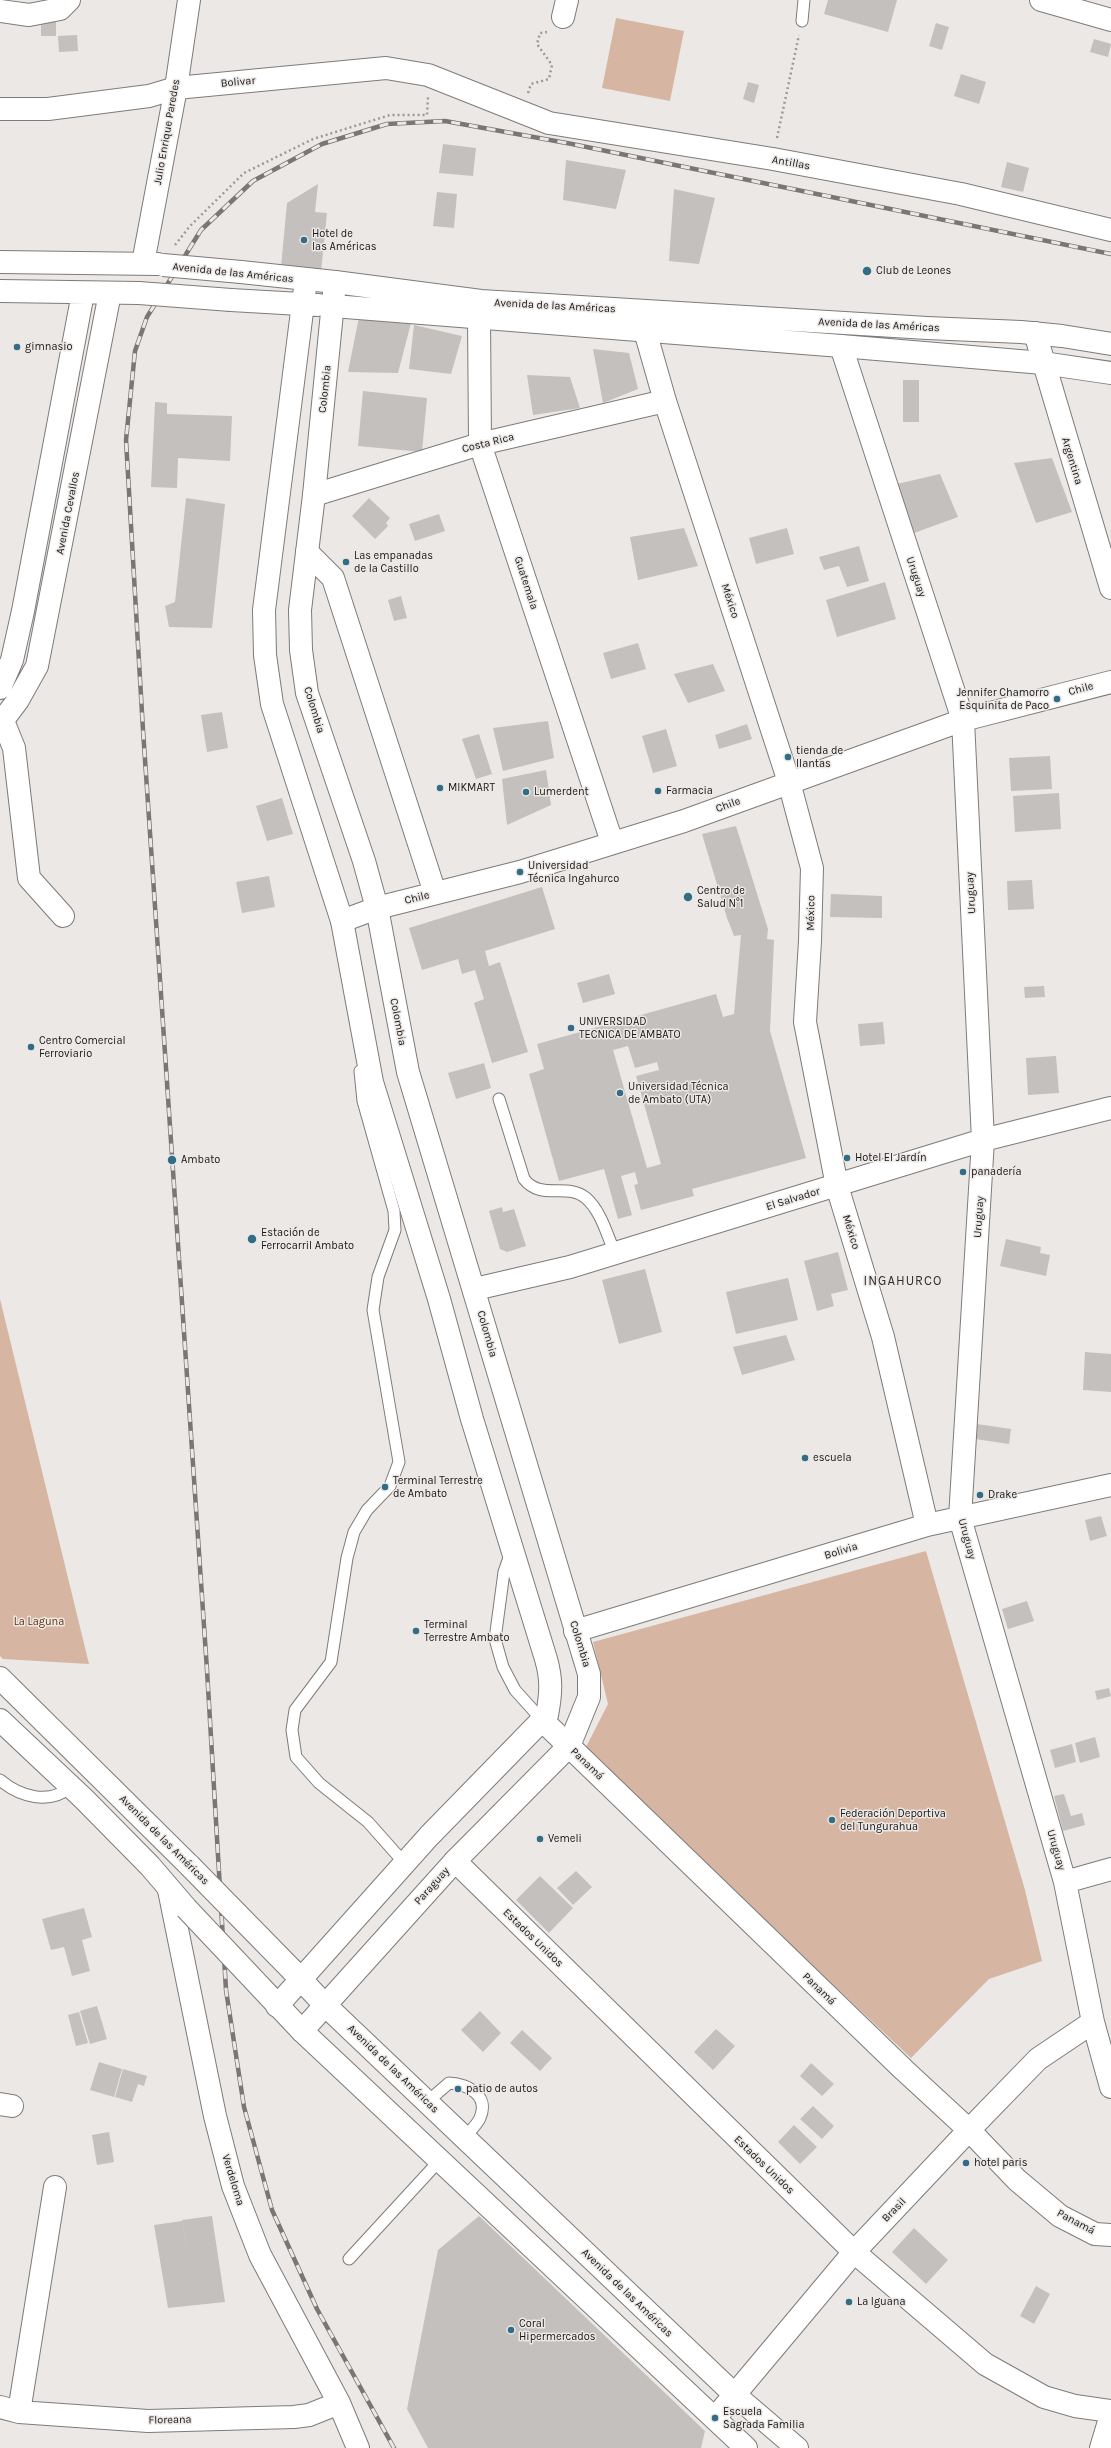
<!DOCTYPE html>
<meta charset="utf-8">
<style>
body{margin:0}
canvas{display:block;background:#ece8e6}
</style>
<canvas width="1111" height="2448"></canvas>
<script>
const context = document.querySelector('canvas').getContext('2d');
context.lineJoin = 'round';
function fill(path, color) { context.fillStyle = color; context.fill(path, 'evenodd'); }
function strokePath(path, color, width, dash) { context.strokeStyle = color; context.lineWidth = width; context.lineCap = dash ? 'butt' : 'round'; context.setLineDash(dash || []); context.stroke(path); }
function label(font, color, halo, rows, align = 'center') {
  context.font = font + ' Karla,sans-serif'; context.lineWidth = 3; context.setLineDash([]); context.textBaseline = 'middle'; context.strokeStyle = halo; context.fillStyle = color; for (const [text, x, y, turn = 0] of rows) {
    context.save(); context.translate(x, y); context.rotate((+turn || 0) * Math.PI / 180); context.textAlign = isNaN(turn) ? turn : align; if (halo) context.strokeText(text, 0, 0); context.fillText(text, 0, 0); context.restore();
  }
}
fill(new Path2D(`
 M 616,18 L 684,31 L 670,101 L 602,88 Z
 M 0,1299 L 89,1664 L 3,1659 L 0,1656 Z
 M 926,1551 L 1025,1890 L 1042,1961 L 989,1979 L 911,2058 L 584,1751 L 608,1704 L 593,1642 Z`), '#d6b6a3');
fill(new Path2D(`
 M 828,0 L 897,0 L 888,32 L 824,14 Z
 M 41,20 L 56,20 L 56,36 L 41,36 Z
 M 936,23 L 949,27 L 942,50 L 929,46 Z
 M 77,35 L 78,51 L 59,52 L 58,36 Z
 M 1094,39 L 1111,44 L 1108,57 L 1090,52 Z
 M 961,74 L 986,82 L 979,104 L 954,96 Z
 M 748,82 L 759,85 L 754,103 L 743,99 Z
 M 443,144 L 476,148 L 473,176 L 439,173 Z
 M 566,160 L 626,170 L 616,209 L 563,200 Z
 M 1007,162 L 1029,168 L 1023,192 L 1001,187 Z
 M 318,184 L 315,212 L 327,213 L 321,272 L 281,267 L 287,203 Z
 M 674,189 L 715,198 L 699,264 L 669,261 Z
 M 437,192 L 457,194 L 454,228 L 433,226 Z
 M 360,312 L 411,323 L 398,373 L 348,372 Z
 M 414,325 L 462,336 L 451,374 L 409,369 Z
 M 593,349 L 629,353 L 638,389 L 603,403 Z
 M 527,375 L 570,377 L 580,408 L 533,415 Z
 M 903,380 L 919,380 L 919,422 L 903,422 Z
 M 363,391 L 427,398 L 422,452 L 358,446 Z
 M 155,402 L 167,403 L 167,414 L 232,416 L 230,461 L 178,458 L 177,488 L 151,487 Z
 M 1052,458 L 1072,512 L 1036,523 L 1014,463 Z
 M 940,474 L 958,517 L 914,533 L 897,484 Z
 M 186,498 L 225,504 L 212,628 L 169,627 L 165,606 L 175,602 Z
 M 369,498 L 390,518 L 386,523 L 388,526 L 375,539 L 352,516 Z
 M 439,514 L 445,531 L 415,541 L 409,524 Z
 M 684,528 L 698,566 L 638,580 L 630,537 Z
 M 787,528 L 794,554 L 756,564 L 749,538 Z
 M 859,546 L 869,581 L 847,587 L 839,566 L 824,570 L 819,557 Z
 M 885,582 L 896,619 L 837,637 L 826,600 Z
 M 401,596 L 407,618 L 394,621 L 388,600 Z
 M 638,643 L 646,669 L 611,679 L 603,653 Z
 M 713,664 L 725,691 L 688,703 L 674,674 Z
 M 222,712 L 228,748 L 207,752 L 201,715 Z
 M 548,721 L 554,758 L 503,771 L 493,728 Z
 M 747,724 L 752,739 L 719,749 L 715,735 Z
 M 666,729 L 677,766 L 653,773 L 642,736 Z
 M 479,734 L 492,774 L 476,779 L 462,739 Z
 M 1050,756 L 1052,789 L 1011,791 L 1009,758 Z
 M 546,770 L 551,805 L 507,825 L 502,779 Z
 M 1059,793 L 1061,829 L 1015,832 L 1013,796 Z
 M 282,798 L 293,834 L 267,841 L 256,806 Z
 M 736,826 L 768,929 L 767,939 L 774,940 L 770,1031 L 806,1158 L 692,1189 L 694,1196 L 641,1210 L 634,1185 L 638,1184 L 635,1172 L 621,1176 L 632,1215 L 618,1219 L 604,1169 L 559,1181 L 529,1074 L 544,1069 L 537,1044 L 716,994 L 723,1017 L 734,1014 L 741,935 L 734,936 L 727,918 L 702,834 ZM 628,1046 L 635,1068 L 657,1062 L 659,1070 L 636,1076 L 661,1164 L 647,1168 L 613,1050 Z
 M 269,876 L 275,907 L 242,913 L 236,882 Z
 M 1032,880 L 1034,909 L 1008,910 L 1007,881 Z
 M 542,887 L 555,929 L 485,951 L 489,966 L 500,962 L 528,1052 L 492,1063 L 474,1003 L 484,999 L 475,970 L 462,974 L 458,959 L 422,970 L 409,928 Z
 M 831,894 L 882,896 L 882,918 L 830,917 Z
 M 609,974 L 615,994 L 583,1003 L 577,983 Z
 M 1044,986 L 1045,997 L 1025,998 L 1024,987 Z
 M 883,1022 L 885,1044 L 860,1046 L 858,1024 Z
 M 1056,1056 L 1059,1093 L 1028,1095 L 1026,1058 Z
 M 484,1063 L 491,1088 L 456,1099 L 448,1073 Z
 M 502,1207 L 503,1212 L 514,1209 L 526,1246 L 507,1252 L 500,1249 L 489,1211 Z
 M 1006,1239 L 1041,1247 L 1040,1253 L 1050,1255 L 1046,1276 L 1000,1266 Z
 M 838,1252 L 848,1290 L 831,1294 L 834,1306 L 817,1311 L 804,1261 Z
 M 645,1269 L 662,1332 L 619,1344 L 602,1280 Z
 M 788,1278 L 798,1320 L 736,1334 L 726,1292 Z
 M 786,1335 L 795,1360 L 742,1375 L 733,1347 Z
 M 1085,1352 L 1111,1354 L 1111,1392 L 1083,1390 Z
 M 977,1424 L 1011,1429 L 1009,1444 L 975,1439 Z
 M 1101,1516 L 1107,1536 L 1090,1541 L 1085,1520 Z
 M 1027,1601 L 1034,1621 L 1008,1629 L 1002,1609 Z
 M 1109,1688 L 1111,1696 L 1097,1700 L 1095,1691 Z
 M 1095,1737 L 1100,1757 L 1080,1763 L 1075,1743 Z
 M 1072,1744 L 1076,1762 L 1055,1768 L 1050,1750 Z
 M 1064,1794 L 1071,1816 L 1082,1813 L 1085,1825 L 1063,1831 L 1054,1796 Z
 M 576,1871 L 592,1887 L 573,1905 L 557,1888 Z
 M 540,1876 L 573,1908 L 549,1933 L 516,1900 Z
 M 84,1908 L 92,1937 L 82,1940 L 90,1971 L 72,1976 L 64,1947 L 51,1950 L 42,1919 Z
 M 97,2006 L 107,2039 L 90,2044 L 80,2011 Z
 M 480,2011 L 501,2033 L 483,2052 L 461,2030 Z
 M 79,2012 L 88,2043 L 76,2046 L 68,2015 Z
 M 716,2029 L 735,2046 L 713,2070 L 694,2052 Z
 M 522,2030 L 552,2058 L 540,2071 L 510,2043 Z
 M 99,2062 L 122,2069 L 114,2097 L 90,2090 Z
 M 811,2063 L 834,2084 L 822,2096 L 800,2076 Z
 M 123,2069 L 147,2076 L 144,2086 L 138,2084 L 132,2102 L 115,2097 Z
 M 813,2106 L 834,2126 L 822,2139 L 800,2119 Z
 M 794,2125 L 817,2147 L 800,2164 L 778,2142 Z
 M 109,2132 L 114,2162 L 97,2165 L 92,2135 Z
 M 212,2216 L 225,2302 L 168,2308 L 154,2225 L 182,2221 L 188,2257 L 182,2220 Z
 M 479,2216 L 705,2431 L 701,2448 L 428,2448 L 407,2409 L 438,2250 Z
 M 914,2228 L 948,2260 L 926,2284 L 892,2252 Z
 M 1036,2286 L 1050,2294 L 1034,2324 L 1020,2316 Z`), '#c4c0be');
const service = new Path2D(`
 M 802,21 L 804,0
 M 360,1071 L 363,1101 L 394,1211 L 395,1230 L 378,1277 L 373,1310 L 399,1462 L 390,1486 L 367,1510 L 354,1532 L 347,1558 L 331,1662 L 295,1710 L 292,1730 L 296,1757 L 319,1783 L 368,1822 L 399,1857 L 406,1862
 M 499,1099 L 524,1179 C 541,1201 567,1182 586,1198 C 601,1211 607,1235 615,1253
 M 511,1552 L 504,1572 L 495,1639 L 503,1667 L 515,1690 L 542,1720
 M 0,1780 C 20,1797 49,1805 71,1787
 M 427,2102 L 449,2083 C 467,2084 490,2095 480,2118 C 477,2125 469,2132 464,2138
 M 349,2259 L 440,2160`);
const minor = new Path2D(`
 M 0,11 L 29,15 L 60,9 L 69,0
 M 563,17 L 567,0
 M 0,109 L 48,109 L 149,96 L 176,88 L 386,68 L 428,75 L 549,123 L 773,159 L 961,194 L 1111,230
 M 643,313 L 645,331 L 665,401 L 789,782 L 812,868 L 810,941 L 805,1022 L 837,1186 L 883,1337 L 927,1525
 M 479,318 L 480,444 L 612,842
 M 1035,333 L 1111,588
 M 841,346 L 963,720 L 983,1140 L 960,1518 L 1065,1882 L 1093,2022 L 1111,2087
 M 314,495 L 480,444 L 665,401
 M 307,552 L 333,578 L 435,893
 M 3,721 L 14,748 L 29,878 L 63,916
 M 342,921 L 377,908 L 520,872 L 684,821 L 963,720 L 1111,682
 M 475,1289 L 570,1267 L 983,1140 L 1111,1108
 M 575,1631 L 927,1525 L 1111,1485
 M 542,1720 L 904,2070 L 969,2130 L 1017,2180 L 1060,2216 L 1095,2234 L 1111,2235
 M 455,1861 L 854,2252 L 985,2364 L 1044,2397 L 1075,2406 L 1111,2411
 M 1065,1882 L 1111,1869
 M 169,1890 L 215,2116 L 233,2186 L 260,2255 L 339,2403 L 358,2448
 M 0,2104 L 12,2106
 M 0,2407 L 19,2412 L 148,2421 L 294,2417 L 309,2415 L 339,2403
 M 19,2412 L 55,2187
 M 715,2418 L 854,2252 L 969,2130 L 1038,2059 L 1093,2022
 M 1101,2448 L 1111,2415`);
const tertiary = new Path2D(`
 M 1041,0 L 1111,20
 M 335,282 L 481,301 L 927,328 L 1021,332 L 1062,336 L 1111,344
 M 333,306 L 841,346 L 1043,363 L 1111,373`);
const secondary = new Path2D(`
 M 0,262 L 158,264
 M 143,263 L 176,88 L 189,0
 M 241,272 L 335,282 L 314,495 L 300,610 L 301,650 L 307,693 L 364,861 L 377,908 L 408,1072 L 589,1674 L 589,1697 L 569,1746 L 455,1861 L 302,2031
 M 0,291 L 139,293
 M 231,300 L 318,305
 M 0,688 L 12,660 L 23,611 L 83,293
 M 0,724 L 18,700 L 37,666 L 110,293
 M 277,2006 L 429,1836 L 547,1715 C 551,1694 552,1680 546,1659 L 472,1419 L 439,1299 L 372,1082 L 342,921 L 272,704 L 265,655 L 264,610 L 306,280`);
const primary = new Path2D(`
 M 0,1678 L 190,1866
 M 0,1720 L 84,1799 L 150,1866 L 186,1908
 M 292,1970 L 324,2004 L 735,2395 L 797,2448
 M 269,1996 L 302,2031 L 746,2448`);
strokePath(service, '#7e7b79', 13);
strokePath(minor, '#7e7b79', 24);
strokePath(tertiary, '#7e7b79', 24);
strokePath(secondary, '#7e7b79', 24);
strokePath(primary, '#7e7b79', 24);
strokePath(new Path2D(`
 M 528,93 L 531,84 L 549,79 L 552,65 L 537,44 L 540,33 L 547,32
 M 777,138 L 799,35
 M 175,245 L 190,226 L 244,173 L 313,139 L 390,115 L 427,115 L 428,97`), '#9b9997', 2.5, [2, 3]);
strokePath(service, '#fff', 11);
strokePath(minor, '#fff', 22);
strokePath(tertiary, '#fff', 22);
strokePath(secondary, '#fff', 22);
strokePath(primary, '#fff', 22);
const rail = new Path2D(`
 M 394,2448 L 317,2309 L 272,2210 L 244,2107 L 226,1990 L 207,1670 L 143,730 L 126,440 L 135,351 L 147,317 L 201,230 L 253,181 L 322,144 L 387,124 L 445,121 L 572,144 L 1111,254`);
strokePath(rail, '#797675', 4.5);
strokePath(rail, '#ece8e6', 3, [9]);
const secondaryBridge = new Path2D(`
 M 163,265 L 241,272
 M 139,293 L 231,300`);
const primaryBridge = new Path2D(`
 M 190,1866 L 292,1970
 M 186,1908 L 269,1996`);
strokePath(secondaryBridge, '#7e7b79', 24, []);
strokePath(primaryBridge, '#7e7b79', 24, []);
strokePath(secondaryBridge, '#fff', 22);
strokePath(primaryBridge, '#fff', 22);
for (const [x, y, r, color] of [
 [304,240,4,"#326d85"],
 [867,271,5,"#326d85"],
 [17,347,4,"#326d85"],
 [346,562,4,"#326d85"],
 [1057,699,4,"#326d85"],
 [788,757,4,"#326d85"],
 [440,788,4,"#326d85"],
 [658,791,4,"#326d85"],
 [526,792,4,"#326d85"],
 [520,872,4,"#326d85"],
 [688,897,5,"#326d85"],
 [571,1028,4,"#326d85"],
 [31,1047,4,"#326d85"],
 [620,1093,4,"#326d85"],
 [847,1158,4,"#326d85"],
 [172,1160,5,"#326d85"],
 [963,1172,4,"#326d85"],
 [252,1239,5,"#326d85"],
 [805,1458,4,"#326d85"],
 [385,1487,4,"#326d85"],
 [980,1495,4,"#326d85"],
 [416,1631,4,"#326d85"],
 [832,1820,4,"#326d85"],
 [540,1839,4,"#326d85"],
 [458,2089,4,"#326d85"],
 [966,2163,4,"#326d85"],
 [849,2302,4,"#326d85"],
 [511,2330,4,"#326d85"],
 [715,2418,4,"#326d85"]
]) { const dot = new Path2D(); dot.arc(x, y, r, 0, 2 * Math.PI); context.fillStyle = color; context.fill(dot); strokePath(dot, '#ece8e6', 1.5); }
label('11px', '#171615', '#ece8e6', [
 ["Bolivar",238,82,-5],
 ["Julio Enrique Paredes",167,132,-80],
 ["Antillas",791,163,10],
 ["Avenida de las Américas",233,273,6],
 ["Avenida de las Américas",555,306,3],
 ["Avenida de las Américas",879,325,3],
 ["Colombia",325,389,-84],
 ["Costa Rica",488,443,-14],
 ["Argentina",1072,461,73],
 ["Avenida Cevallos",68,513,-79],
 ["Uruguay",916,577,72],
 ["Guatemala",526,583,72],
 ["México",730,601,72],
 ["Chile",1081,689,-15],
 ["Colombia",314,710,73],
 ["Chile",728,805,-20],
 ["Uruguay",971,893,-93],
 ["Chile",417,898,-14],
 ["México",811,913,-89],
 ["Colombia",398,1022,79],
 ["El Salvador",793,1199,-17],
 ["Uruguay",979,1217,-86],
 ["México",851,1232,73],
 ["Colombia",487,1334,74],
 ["Uruguay",967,1539,75],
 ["Bolivia",841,1551,-17],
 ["Colombia",580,1644,73],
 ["Panamá",587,1764,44],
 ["Avenida de las Américas",164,1840,45],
 ["Uruguay",1056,1850,74],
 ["Paraguay",432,1886,-48],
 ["Estados Unidos",533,1938,44],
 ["Panamá",819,1989,44],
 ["Avenida de las Américas",393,2069,44],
 ["Estados Unidos",764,2165,44],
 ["Verdeloma",233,2180,73],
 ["Brasil",894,2210,-46],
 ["Panamá",1076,2222,28],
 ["Avenida de las Américas",627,2293,44],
 ["Floreana",170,2420,-1]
]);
label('11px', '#171615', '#ece8e6', [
 ["Hotel de",312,234],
 ["las Américas",312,247],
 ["Club de Leones",876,271],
 ["gimnasio",25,347],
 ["Las empanadas",354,556],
 ["de la Castillo",354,569],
 ["Jennifer Chamorro",1049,693,"right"],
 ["Esquinita de Paco",1049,706,"right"],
 ["tienda de",796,751],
 ["llantas",796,764],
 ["MIKMART",448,788],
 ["Farmacia",666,791],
 ["Lumerdent",534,792],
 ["Universidad",528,866],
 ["Técnica Ingahurco",528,879],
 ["Centro de",697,891],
 ["Salud N°1",697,904],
 ["UNIVERSIDAD",579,1022],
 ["TECNICA DE AMBATO",579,1035],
 ["Centro Comercial",39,1041],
 ["Ferroviario",39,1054],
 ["Universidad Técnica",628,1087],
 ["de Ambato (UTA)",628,1100],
 ["Hotel El Jardín",855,1158],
 ["Ambato",181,1160],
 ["panadería",971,1172],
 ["Estación de",261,1233],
 ["Ferrocarril Ambato",261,1246],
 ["escuela",813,1458],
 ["Terminal Terrestre",393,1481],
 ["de Ambato",393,1494],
 ["Drake",988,1495],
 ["Terminal",424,1625],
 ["Terrestre Ambato",424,1638],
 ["Federación Deportiva",840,1814],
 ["del Tungurahua",840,1827],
 ["Vemeli",548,1839],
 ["patio de autos",466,2089],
 ["hotel paris",974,2163],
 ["La Iguana",857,2302],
 ["Coral",519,2324],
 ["Hipermercados",519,2337],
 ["Escuela",723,2412],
 ["Sagrada Familia",723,2425]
], 'left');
label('11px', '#663005', '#ece8e6', [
 ["La Laguna",39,1622]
]);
context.letterSpacing = '1px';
label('13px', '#302d2b', '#ece8e6', [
 ["INGAHURCO",903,1281]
]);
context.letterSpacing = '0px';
</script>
